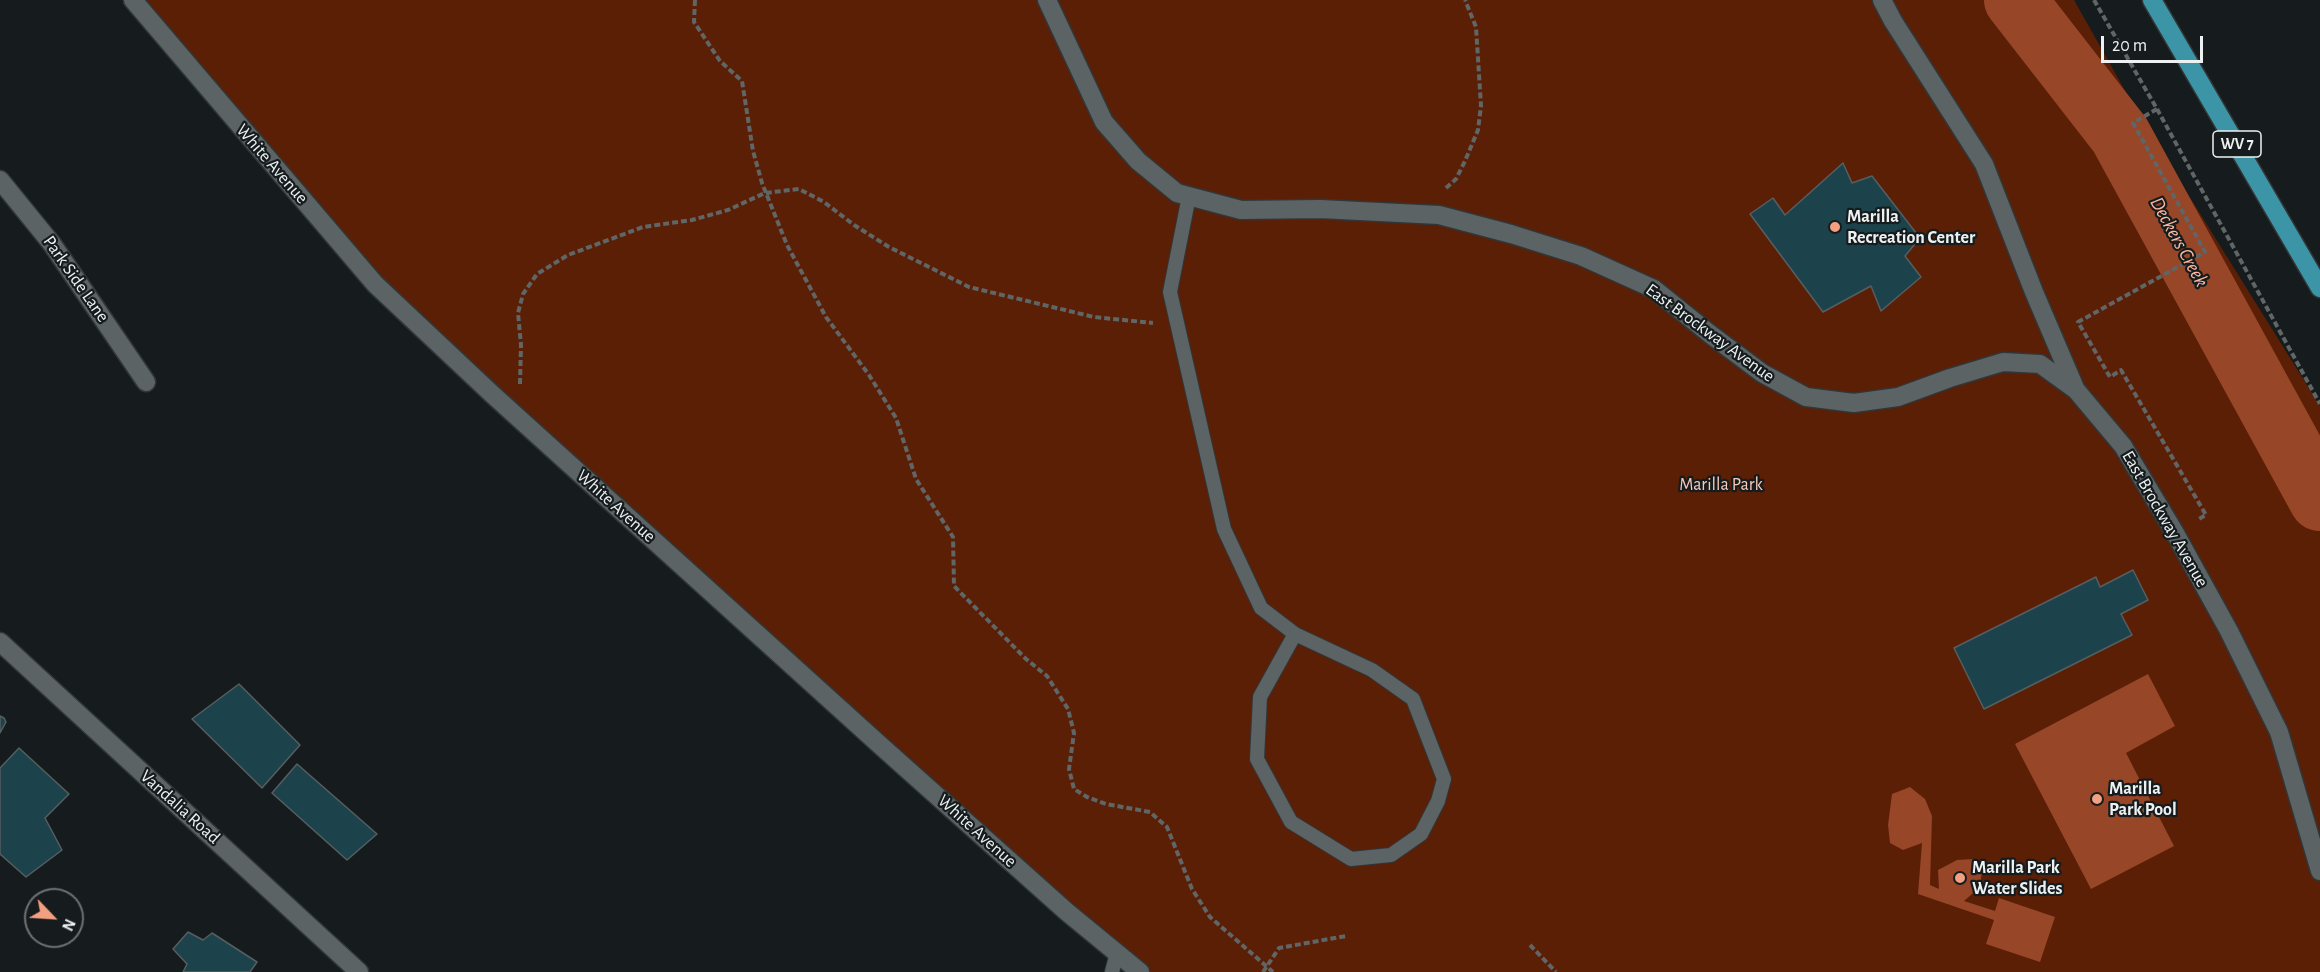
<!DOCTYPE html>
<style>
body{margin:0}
#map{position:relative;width:2320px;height:972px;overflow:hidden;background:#161c1d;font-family:"Alegreya Sans",sans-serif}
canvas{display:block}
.north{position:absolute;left:24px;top:888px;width:60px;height:60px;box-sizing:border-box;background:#161c1d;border:2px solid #6c7172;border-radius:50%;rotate:115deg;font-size:16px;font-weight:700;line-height:24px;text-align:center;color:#edf1f2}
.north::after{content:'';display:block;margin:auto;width:21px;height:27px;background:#f3a082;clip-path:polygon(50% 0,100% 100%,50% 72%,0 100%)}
.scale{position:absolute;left:2101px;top:36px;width:102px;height:27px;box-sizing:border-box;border:3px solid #edf1f2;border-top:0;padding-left:8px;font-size:18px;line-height:21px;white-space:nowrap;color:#edf1f2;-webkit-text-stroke:4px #161c1d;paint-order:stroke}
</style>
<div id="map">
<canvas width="2320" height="972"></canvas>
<div class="north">N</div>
<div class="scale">20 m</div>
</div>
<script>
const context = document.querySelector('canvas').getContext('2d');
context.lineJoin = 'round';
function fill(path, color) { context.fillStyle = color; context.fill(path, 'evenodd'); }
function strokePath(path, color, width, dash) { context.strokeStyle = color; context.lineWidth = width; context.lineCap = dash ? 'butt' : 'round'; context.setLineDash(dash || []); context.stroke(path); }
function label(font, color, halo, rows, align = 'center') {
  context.font = font + ' "Alegreya Sans",sans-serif'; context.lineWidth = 4.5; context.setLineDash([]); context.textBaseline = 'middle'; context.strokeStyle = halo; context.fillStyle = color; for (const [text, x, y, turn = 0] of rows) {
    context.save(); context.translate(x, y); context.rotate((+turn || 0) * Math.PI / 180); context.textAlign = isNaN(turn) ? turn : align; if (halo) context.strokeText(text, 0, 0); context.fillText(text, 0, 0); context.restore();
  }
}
fill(new Path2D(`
 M 133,0 L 2074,0 L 2141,119 L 2320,406 L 2320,972 L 1140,972 L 375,284 Z`), '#5b1f06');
fill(new Path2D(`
 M 2148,674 L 2175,726 L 2126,753 L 2174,846 L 2091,889 L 2015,744 Z
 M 1910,787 L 1925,799 L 1932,816 L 1930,885 L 1939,889 L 1938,870 L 1957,860 L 1973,859 L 1982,871 L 1980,887 L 1964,901 L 1995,911 L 1999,898 L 2055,917 L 2040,962 L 1986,944 L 1994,920 L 1918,894 L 1922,843 L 1903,850 L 1890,843 L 1888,825 L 1892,794 Z`), '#974628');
strokePath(new Path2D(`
 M 2015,0 L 2120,135 L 2320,500`), '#974628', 62);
const building = new Path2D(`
 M 1843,163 L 1852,183 L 1872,176 L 1920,238 L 1905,256 L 1921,277 L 1881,311 L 1871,286 L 1823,312 L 1750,214 L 1773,198 L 1785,215 Z
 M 2133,570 L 2148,600 L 2121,614 L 2132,635 L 1984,709 L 1954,648 L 2096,577 L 2100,587 Z
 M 239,684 L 300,745 L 262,788 L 192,719 Z
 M 0,716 L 4,718 L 6,722 L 0,733 Z
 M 19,748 L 69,794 L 45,818 L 62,850 L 26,877 L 0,854 L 0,768 Z
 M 297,764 L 377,834 L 347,860 L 272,793 Z
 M 188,932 L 203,940 L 212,933 L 257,962 L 250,972 L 183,972 L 187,964 L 173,949 Z`);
fill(building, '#1c434c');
strokePath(building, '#575e60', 1.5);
const lane = new Path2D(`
 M 1189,196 L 1170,292 L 1224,529 L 1261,608 L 1295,634 L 1372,670 L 1413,699 L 1444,779 L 1438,801 L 1421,834 L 1391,855 L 1351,859 L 1291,822 L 1257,759 L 1260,697 L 1295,634
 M 1112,972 L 1117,953`);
const street = new Path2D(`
 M 133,0 L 375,284 L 492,394 L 880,745 L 1067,912 L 1140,972
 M 1047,0 L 1104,122 L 1138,161 L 1177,193 L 1241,210 L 1320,209 L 1439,215 L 1511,234 L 1581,256 L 1654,289 L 1710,334 L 1762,373 L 1806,397 L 1854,403 L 1898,397 L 1950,378 L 2003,362 L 2040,364 L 2076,390 L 2123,446 L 2175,533 L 2229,631 L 2279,732 L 2320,871
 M 1882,0 L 1893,21 L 1984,164 L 2034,292 L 2075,388
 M 0,180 L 52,244 L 146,382
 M 0,642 L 359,972`);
const primary = new Path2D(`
 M 2152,0 L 2320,288`);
strokePath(lane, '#323637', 16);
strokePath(street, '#323637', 21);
strokePath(primary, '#323637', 21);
strokePath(new Path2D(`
 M 695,0 L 694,22 L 720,61 L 742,81 L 753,151 L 762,183 L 787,245 L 826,317 L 869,375 L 896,418 L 916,479 L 953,537 L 954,586 L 1026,659 L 1047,676 L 1068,709 L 1074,733 L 1069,769 L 1074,789 L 1087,797 L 1106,804 L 1150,812 L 1167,827 L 1192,889 L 1210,917 L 1273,972
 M 2094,0 L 2157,109 L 2320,404
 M 2157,109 L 2133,123 L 2205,252 L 2078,322 L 2110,377 L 2121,370 L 2206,515 L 2197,520
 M 1446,188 L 1456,179 L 1465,161 L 1478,130 L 1481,106 L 1476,27 L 1465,0
 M 520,384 L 521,345 L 518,313 L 523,294 L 537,274 L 568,255 L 643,227 L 692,220 L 728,210 L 765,193 L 799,189 L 824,202 L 854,225 L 889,247 L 969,287 L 1094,317 L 1153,323
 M 1530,945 L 1556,972
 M 1263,972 L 1279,948 L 1346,936`), '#606566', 4, [6, 3]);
strokePath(lane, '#5c6365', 14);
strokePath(street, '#5c6365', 18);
strokePath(primary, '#3c95a6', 18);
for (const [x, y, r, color] of [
 [1835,227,6,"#f3a082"],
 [2097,799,6,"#f3a082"],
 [1960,878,6,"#f3a082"]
]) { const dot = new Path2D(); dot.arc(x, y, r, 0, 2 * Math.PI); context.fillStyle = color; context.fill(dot); strokePath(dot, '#161c1d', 2); }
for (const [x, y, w] of [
 [2237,144,48]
]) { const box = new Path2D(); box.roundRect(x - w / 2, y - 13, w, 26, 4.5); context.fillStyle = '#161c1d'; context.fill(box); strokePath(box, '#edf1f2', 1.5); }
label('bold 16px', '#edf1f2', null, [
 ["WV 7",2237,144]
]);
label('18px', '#edf1f2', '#161c1d', [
 ["White Avenue",272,164,49],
 ["Park Side Lane",76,279,55],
 ["East Brockway Avenue",1710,333,36],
 ["White Avenue",616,506,42],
 ["East Brockway Avenue",2165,519,60],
 ["Vandalia Road",180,807,42],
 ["White Avenue",977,831,42]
]);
label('bold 18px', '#edf1f2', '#161c1d', [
 ["Marilla",1847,217],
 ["Recreation Center",1847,238],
 ["Marilla",2109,789],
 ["Park Pool",2109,810],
 ["Marilla Park",1972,868],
 ["Water Slides",1972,889]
], 'left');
label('18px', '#f9cab9', '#161c1d', [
 ["Marilla Park",1721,485]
]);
label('italic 20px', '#fdb89f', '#161c1d', [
 ["Deckers Creek",2179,242,61]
]);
</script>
